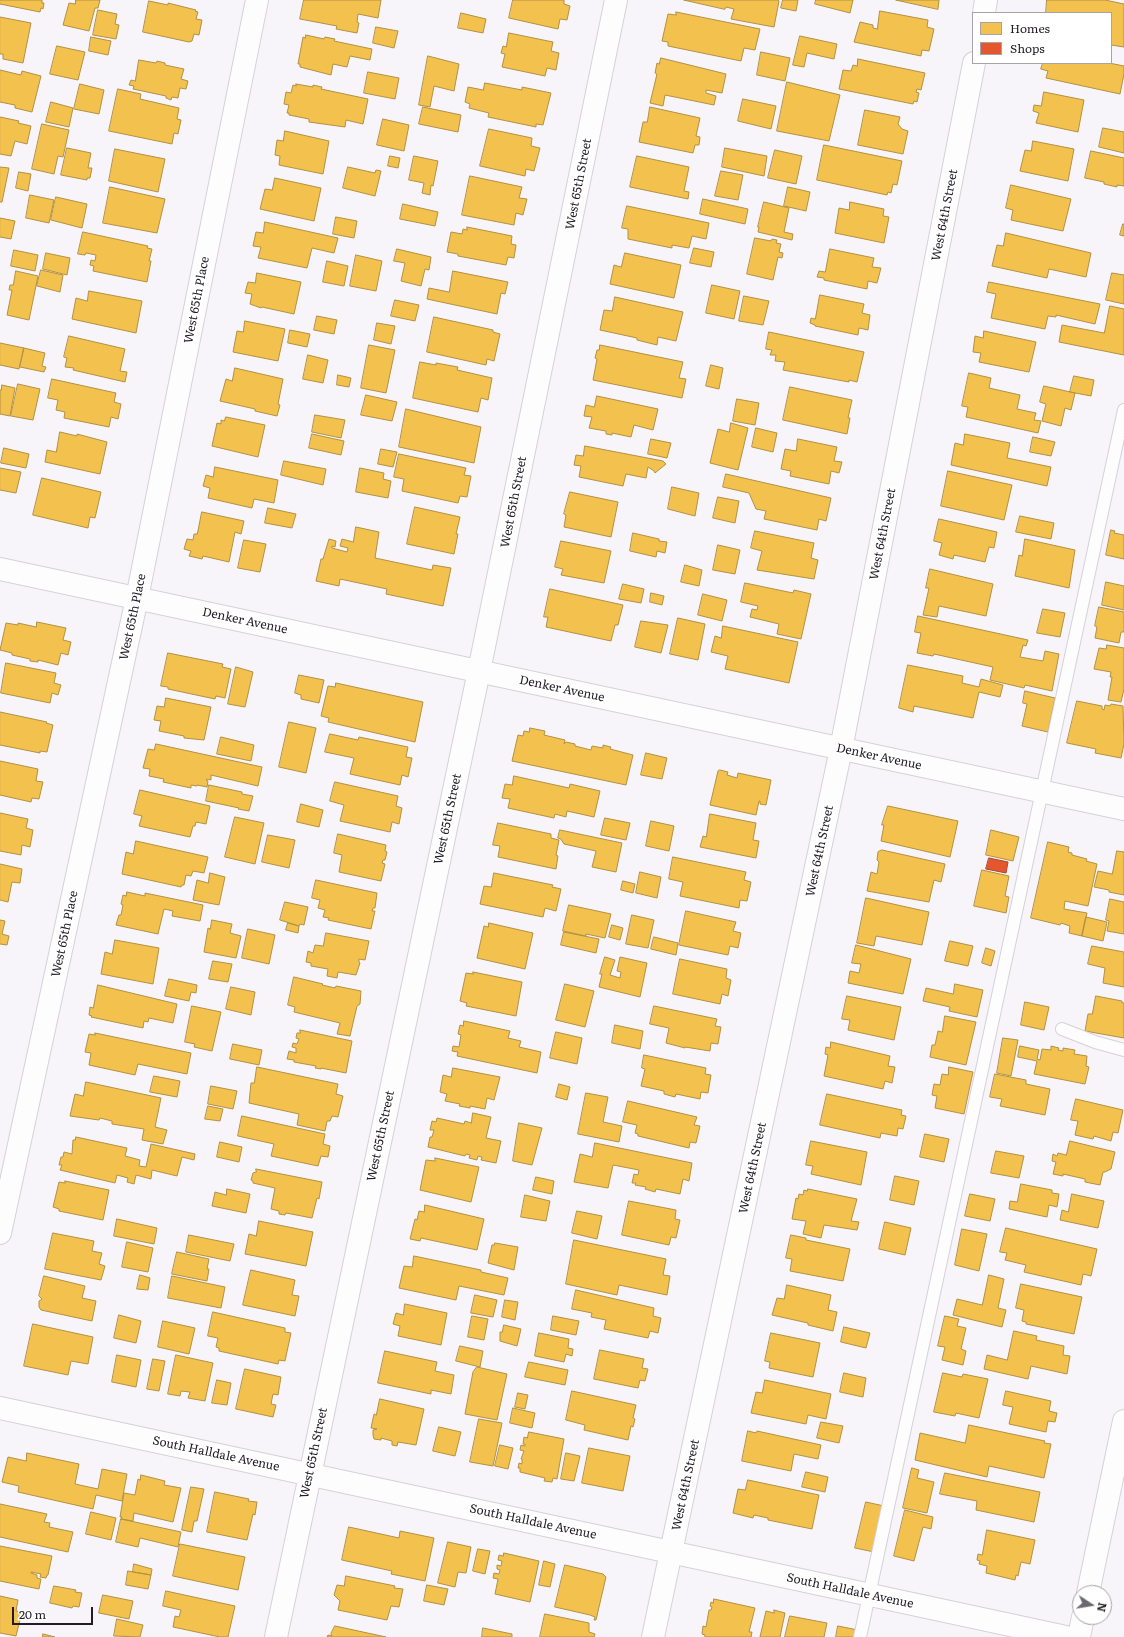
<!DOCTYPE html>
<style>
body{margin:0}
#map{position:relative;width:1124px;height:1637px;overflow:hidden;background:#f7f4fa;font-family:Literata,serif}
canvas{display:block}
.legend{position:absolute;left:972px;top:12px;width:140px;height:52px;box-sizing:border-box;background:#fff;border:1px solid #a6a4a8;margin:0;padding:5px 7px;list-style:none;font-size:12px;color:#211c25}
.legend li{display:flex;align-items:center;gap:8px;height:20px}
.legend b{width:20px;border:1px solid #a6a4a8}
.north{position:absolute;left:1072px;top:1585px;width:40px;height:40px;box-sizing:border-box;background:#fff;border:1px solid #a6a4a8;border-radius:50%;rotate:102deg;font-size:11px;font-weight:700;line-height:16px;text-align:center;color:#211c25}
.north::after{content:'';display:block;margin:auto;width:14px;height:18px;background:#6c6870;clip-path:polygon(50% 0,100% 100%,50% 72%,0 100%)}
.scale{position:absolute;left:12px;top:1607px;width:81px;height:18px;box-sizing:border-box;border:2px solid #211c25;border-top:0;padding-left:5px;font-size:12px;line-height:14px;white-space:nowrap;color:#211c25;-webkit-text-stroke:3px #fff;paint-order:stroke}
</style>
<div id="map">
<canvas width="1124" height="1637"></canvas>
<ul class="legend">
<li><b style="height:11px;background:#f2c14e"></b>Homes</li>
<li><b style="height:11px;background:#e4572e"></b>Shops</li>
</ul>
<div class="north">N</div>
<div class="scale">20 m</div>
</div>
<script>
const context = document.querySelector('canvas').getContext('2d');
context.lineJoin = 'round';
function fill(path, color) { context.fillStyle = color; context.fill(path, 'evenodd'); }
function strokePath(path, color, width, dash) { context.strokeStyle = color; context.lineWidth = width; context.lineCap = dash ? 'butt' : 'round'; context.setLineDash(dash || []); context.stroke(path); }
function label(font, color, halo, rows, align = 'center') {
  context.font = font + ' Literata,serif'; context.lineWidth = 4; context.setLineDash([]); context.textBaseline = 'middle'; context.strokeStyle = halo; context.fillStyle = color; for (const [text, x, y, turn = 0] of rows) {
    context.save(); context.translate(x, y); context.rotate((+turn || 0) * Math.PI / 180); context.textAlign = isNaN(turn) ? turn : align; if (halo) context.strokeText(text, 0, 0); context.fillText(text, 0, 0); context.restore();
  }
}
const homes = new Path2D(`
 M 0,0 L 42,0 L 42,3 L 44,3 L 43,9 L 41,8 L 40,12 L 0,4 Z
 M 76,0 L 100,0 L 98,8 L 95,8 L 89,31 L 63,25 L 69,3 L 75,4 Z
 M 304,0 L 381,0 L 378,18 L 358,14 L 357,22 L 359,23 L 357,33 L 336,29 L 337,26 L 300,19 Z
 M 513,0 L 564,0 L 564,4 L 570,6 L 567,20 L 560,19 L 558,29 L 509,18 Z
 M 684,0 L 778,0 L 779,1 L 774,27 L 731,19 L 734,9 L 726,7 L 725,9 Z
 M 783,0 L 798,0 L 796,11 L 781,8 Z
 M 816,0 L 853,0 L 850,13 L 815,4 Z
 M 896,0 L 939,0 L 938,9 Z
 M 1047,0 L 1105,0 L 1124,4 L 1124,47 L 1111,45 L 1111,13 L 1046,13 Z
 M 149,1 L 168,5 L 168,3 L 196,10 L 195,11 L 198,12 L 196,19 L 202,20 L 199,35 L 194,34 L 192,41 L 189,42 L 143,32 Z
 M 98,10 L 117,14 L 115,24 L 119,25 L 116,39 L 93,35 Z
 M 880,11 L 928,20 L 927,27 L 934,29 L 929,51 L 922,50 L 921,56 L 854,42 L 860,22 L 873,25 L 873,28 L 877,29 Z
 M 676,12 L 760,29 L 755,50 L 744,48 L 741,61 L 668,46 L 668,42 L 662,41 L 668,14 L 676,15 Z
 M 461,13 L 486,19 L 483,33 L 458,28 Z
 M 0,17 L 31,23 L 23,63 L 3,59 L 3,54 L 0,54 Z
 M 376,27 L 398,31 L 394,48 L 373,43 Z
 M 509,33 L 553,42 L 551,51 L 559,53 L 556,70 L 547,68 L 545,76 L 502,67 L 505,54 L 501,53 L 503,46 L 506,47 Z
 M 306,35 L 324,39 L 325,37 L 335,39 L 334,41 L 372,49 L 370,60 L 350,56 L 347,67 L 333,64 L 331,75 L 300,67 L 300,64 L 298,64 L 303,37 L 305,38 Z
 M 800,36 L 837,44 L 834,59 L 807,53 L 804,67 L 793,65 Z
 M 91,37 L 111,41 L 108,55 L 89,51 Z
 M 57,46 L 85,52 L 78,80 L 50,74 Z
 M 761,52 L 790,58 L 785,81 L 757,75 Z
 M 428,56 L 459,64 L 454,91 L 434,86 L 430,107 L 419,105 Z
 M 661,58 L 726,74 L 722,93 L 706,90 L 706,93 L 716,96 L 714,105 L 665,95 L 663,106 L 650,103 L 657,74 L 655,73 L 657,63 L 659,64 Z
 M 858,59 L 925,73 L 921,90 L 917,89 L 916,92 L 919,93 L 917,102 L 914,101 L 913,104 L 839,89 L 843,70 L 851,71 L 853,65 L 857,66 Z
 M 139,60 L 156,63 L 157,61 L 165,63 L 165,65 L 184,69 L 181,79 L 188,81 L 186,89 L 180,88 L 178,98 L 172,97 L 171,100 L 166,98 L 166,96 L 133,89 L 134,86 L 129,85 L 131,80 L 135,81 Z
 M 1043,63 L 1109,63 L 1124,66 L 1124,74 L 1120,94 L 1046,78 L 1048,71 L 1041,69 Z
 M 0,70 L 21,75 L 22,71 L 41,76 L 32,112 L 15,108 L 15,105 L 0,102 Z
 M 368,72 L 399,78 L 395,99 L 364,93 Z
 M 787,82 L 840,95 L 829,141 L 777,131 Z
 M 485,83 L 522,90 L 522,87 L 551,93 L 543,125 L 536,124 L 536,127 L 488,117 L 489,113 L 469,108 L 470,104 L 465,102 L 468,87 L 483,90 Z
 M 80,84 L 104,90 L 99,114 L 74,109 Z
 M 296,84 L 313,87 L 313,85 L 322,87 L 321,89 L 368,99 L 363,124 L 346,120 L 345,127 L 309,122 L 309,119 L 289,115 L 289,113 L 287,113 L 289,105 L 284,104 L 286,92 L 291,93 L 293,85 L 296,86 Z
 M 118,89 L 141,94 L 140,99 L 179,108 L 177,119 L 181,120 L 178,134 L 174,133 L 172,144 L 109,131 Z
 M 1044,92 L 1084,100 L 1078,132 L 1036,123 L 1039,113 L 1033,111 L 1034,105 L 1041,106 Z
 M 743,99 L 776,106 L 771,129 L 738,121 Z
 M 51,102 L 73,108 L 69,127 L 46,122 Z
 M 423,107 L 461,115 L 458,132 L 419,124 Z
 M 650,107 L 700,118 L 696,136 L 700,137 L 699,145 L 695,145 L 693,153 L 639,142 L 643,122 L 647,122 Z
 M 865,110 L 900,117 L 898,124 L 902,129 L 908,131 L 903,154 L 858,145 Z
 M 0,117 L 19,121 L 18,123 L 31,126 L 27,144 L 15,141 L 11,156 L 0,154 Z
 M 383,119 L 409,125 L 404,151 L 377,145 Z
 M 42,124 L 69,130 L 63,157 L 58,156 L 54,174 L 32,169 Z
 M 1103,128 L 1124,132 L 1124,153 L 1099,147 Z
 M 489,129 L 532,138 L 531,146 L 540,148 L 534,171 L 526,169 L 525,176 L 480,166 Z
 M 285,131 L 329,141 L 323,174 L 279,165 L 280,156 L 275,155 L 277,140 L 283,141 Z
 M 1033,141 L 1074,149 L 1068,181 L 1020,171 L 1025,150 L 1031,151 Z
 M 824,145 L 902,161 L 897,185 L 893,184 L 891,193 L 888,192 L 887,195 L 817,180 Z
 M 67,148 L 91,153 L 88,168 L 92,168 L 90,178 L 87,178 L 87,180 L 61,175 Z
 M 725,148 L 767,156 L 764,176 L 722,167 Z
 M 115,149 L 165,159 L 158,192 L 109,181 Z
 M 775,150 L 802,156 L 796,184 L 768,178 Z
 M 1091,151 L 1124,158 L 1124,186 L 1117,185 L 1117,187 L 1104,184 L 1104,182 L 1085,178 Z
 M 390,156 L 400,158 L 398,168 L 388,166 Z
 M 414,156 L 438,161 L 433,186 L 431,185 L 430,195 L 422,193 L 424,183 L 409,180 Z
 M 637,156 L 689,167 L 684,191 L 689,192 L 688,199 L 630,187 Z
 M 0,167 L 9,168 L 2,202 L 0,202 Z
 M 348,167 L 375,173 L 376,170 L 381,171 L 375,196 L 343,188 Z
 M 721,171 L 743,175 L 738,200 L 715,196 Z
 M 19,172 L 31,174 L 28,191 L 16,188 Z
 M 470,176 L 522,187 L 519,198 L 527,199 L 523,215 L 516,213 L 514,225 L 462,215 Z
 M 275,178 L 321,188 L 314,221 L 260,209 L 265,189 L 272,190 Z
 M 1011,185 L 1071,199 L 1063,231 L 1011,220 L 1013,210 L 1006,208 Z
 M 110,187 L 165,199 L 157,233 L 103,223 Z
 M 788,187 L 810,192 L 806,211 L 784,206 Z
 M 30,195 L 54,200 L 49,223 L 26,218 Z
 M 56,197 L 87,204 L 82,228 L 51,220 Z
 M 703,199 L 748,209 L 745,224 L 700,214 Z
 M 764,202 L 789,208 L 784,232 L 793,234 L 792,240 L 758,232 L 759,227 L 758,227 Z
 M 850,202 L 884,209 L 883,216 L 889,217 L 884,243 L 835,233 L 839,208 L 849,210 Z
 M 403,204 L 438,212 L 435,226 L 400,219 Z
 M 627,206 L 709,223 L 706,239 L 692,236 L 689,248 L 672,245 L 672,248 L 628,239 L 628,229 L 622,228 Z
 M 336,217 L 357,221 L 354,238 L 333,234 Z
 M 0,218 L 15,221 L 11,239 L 0,237 Z
 M 265,222 L 338,238 L 334,253 L 312,248 L 307,268 L 258,258 L 261,247 L 253,246 L 256,232 L 263,233 Z
 M 1123,224 L 1124,224 L 1124,236 L 1120,235 Z
 M 467,227 L 512,236 L 511,244 L 516,245 L 514,258 L 508,257 L 506,265 L 458,256 L 458,254 L 447,252 L 451,232 L 462,234 L 463,229 L 467,230 Z
 M 83,232 L 148,246 L 147,248 L 152,249 L 149,261 L 151,261 L 147,282 L 93,271 L 94,266 L 90,265 L 91,260 L 95,261 L 96,255 L 86,253 L 85,255 L 78,254 Z
 M 1006,233 L 1091,253 L 1086,277 L 1049,269 L 1047,278 L 992,266 L 997,245 L 1003,246 Z
 M 755,238 L 771,241 L 772,239 L 777,240 L 776,243 L 781,244 L 779,252 L 783,253 L 782,258 L 778,257 L 773,280 L 747,274 Z
 M 694,248 L 714,252 L 711,267 L 690,263 Z
 M 397,249 L 431,257 L 429,270 L 425,269 L 421,286 L 401,281 L 405,263 L 394,261 Z
 M 830,249 L 874,258 L 872,267 L 881,268 L 877,283 L 868,281 L 867,289 L 824,280 L 824,278 L 817,277 L 819,271 L 825,272 Z
 M 14,250 L 38,255 L 35,271 L 11,266 Z
 M 46,253 L 70,258 L 67,275 L 43,269 Z
 M 625,253 L 681,265 L 674,298 L 610,284 L 614,265 L 621,267 Z
 M 356,255 L 382,261 L 376,291 L 350,286 Z
 M 327,261 L 348,266 L 344,286 L 323,282 Z
 M 41,270 L 63,275 L 60,292 L 37,286 Z
 M 16,271 L 38,276 L 29,320 L 7,315 L 12,290 L 9,290 L 10,285 L 13,285 Z
 M 453,271 L 508,282 L 505,294 L 501,293 L 497,314 L 427,299 L 429,288 L 449,292 Z
 M 257,273 L 301,282 L 294,314 L 262,307 L 261,308 L 250,304 L 252,294 L 245,293 L 248,282 L 255,283 Z
 M 1112,273 L 1124,275 L 1124,304 L 1106,300 Z
 M 989,282 L 1100,304 L 1095,324 L 1056,315 L 1056,317 L 1048,316 L 1045,329 L 991,318 L 996,294 L 987,292 Z
 M 712,285 L 740,291 L 734,319 L 706,313 Z
 M 89,291 L 142,301 L 136,333 L 72,319 L 76,298 L 87,301 Z
 M 820,295 L 864,304 L 862,313 L 870,315 L 868,330 L 859,328 L 858,335 L 815,326 L 815,325 L 810,323 L 811,318 L 815,319 Z
 M 744,296 L 769,301 L 763,325 L 739,321 Z
 M 615,297 L 683,312 L 676,341 L 658,337 L 657,345 L 637,340 L 637,338 L 600,330 L 604,310 L 612,311 Z
 M 395,300 L 419,305 L 415,321 L 391,316 Z
 M 1110,306 L 1124,309 L 1124,355 L 1059,342 L 1062,325 L 1104,333 Z
 M 317,316 L 337,320 L 334,334 L 314,330 Z
 M 434,317 L 493,330 L 493,332 L 500,334 L 494,361 L 487,359 L 486,365 L 427,352 Z
 M 245,321 L 285,329 L 278,361 L 233,352 L 237,331 L 243,332 Z
 M 377,323 L 395,326 L 391,344 L 374,340 Z
 M 290,330 L 310,334 L 307,347 L 288,343 Z
 M 984,331 L 1036,342 L 1029,372 L 979,362 L 981,353 L 973,352 L 975,336 L 983,338 Z
 M 769,332 L 864,352 L 857,382 L 849,380 L 849,382 L 783,370 L 785,362 L 775,361 L 776,355 L 770,355 L 772,350 L 766,349 Z
 M 69,336 L 125,349 L 120,371 L 127,372 L 125,382 L 73,370 L 74,368 L 65,367 L 67,358 L 64,357 Z
 M 0,343 L 24,348 L 19,369 L 0,365 Z
 M 369,345 L 395,350 L 386,393 L 361,388 Z
 M 600,345 L 683,362 L 679,378 L 686,379 L 682,398 L 593,380 L 597,359 L 595,358 L 597,350 L 599,350 Z
 M 24,348 L 45,353 L 42,366 L 46,367 L 44,372 L 20,367 Z
 M 308,355 L 328,360 L 323,383 L 303,379 Z
 M 420,362 L 436,365 L 436,363 L 458,367 L 457,370 L 492,378 L 488,400 L 481,398 L 478,412 L 413,398 Z
 M 711,365 L 723,368 L 719,389 L 706,386 Z
 M 235,368 L 283,379 L 278,404 L 280,405 L 277,416 L 255,411 L 255,409 L 220,401 L 226,379 L 232,381 Z
 M 969,373 L 991,378 L 989,388 L 1020,395 L 1017,409 L 1036,413 L 1034,420 L 1041,421 L 1038,433 L 966,417 L 968,407 L 962,406 Z
 M 338,375 L 351,378 L 349,387 L 337,385 Z
 M 1074,376 L 1094,380 L 1091,396 L 1070,392 Z
 M 52,379 L 116,393 L 114,402 L 121,404 L 118,419 L 111,417 L 109,427 L 64,418 L 65,412 L 56,410 L 58,400 L 48,398 Z
 M 18,384 L 40,389 L 33,420 L 11,416 Z
 M 2,385 L 15,388 L 10,416 L 0,414 L 0,390 L 1,390 Z
 M 1044,386 L 1075,393 L 1071,410 L 1065,408 L 1061,426 L 1042,421 L 1046,404 L 1040,402 Z
 M 790,387 L 852,400 L 848,418 L 850,418 L 847,434 L 783,420 Z
 M 366,395 L 397,402 L 392,421 L 361,415 Z
 M 597,396 L 658,409 L 653,430 L 634,425 L 631,437 L 612,433 L 612,435 L 606,434 L 606,431 L 589,428 L 592,417 L 584,416 L 586,405 L 594,407 Z
 M 737,399 L 759,403 L 755,425 L 733,421 Z
 M 406,409 L 481,427 L 474,463 L 399,447 Z
 M 315,415 L 345,420 L 341,438 L 312,432 Z
 M 226,417 L 265,425 L 258,457 L 212,446 L 217,423 L 221,424 L 221,420 L 224,421 Z
 M 731,423 L 748,428 L 738,470 L 710,463 L 718,429 L 729,432 Z
 M 756,428 L 777,433 L 773,452 L 752,447 Z
 M 60,432 L 77,436 L 77,434 L 107,442 L 100,474 L 45,462 L 47,450 L 56,452 Z
 M 312,434 L 344,441 L 341,455 L 309,448 Z
 M 965,434 L 1010,443 L 1007,458 L 1051,467 L 1047,486 L 951,465 L 955,443 L 963,445 Z
 M 1033,437 L 1055,442 L 1051,456 L 1030,452 Z
 M 651,439 L 671,443 L 667,458 L 648,454 Z
 M 798,439 L 837,447 L 834,461 L 842,462 L 839,473 L 831,471 L 829,484 L 790,476 L 791,471 L 781,469 L 785,449 L 796,451 Z
 M 585,446 L 663,461 L 666,464 L 655,473 L 654,471 L 648,467 L 646,478 L 626,474 L 623,486 L 579,477 L 581,466 L 574,465 L 576,455 L 583,456 Z
 M 4,448 L 29,454 L 26,468 L 1,463 Z
 M 381,449 L 397,452 L 393,467 L 378,464 Z
 M 399,454 L 466,468 L 464,475 L 471,476 L 467,497 L 460,496 L 458,503 L 402,491 L 404,479 L 394,477 Z
 M 284,461 L 326,469 L 323,485 L 281,475 Z
 M 215,467 L 278,480 L 274,503 L 254,499 L 252,508 L 208,498 L 210,488 L 203,486 L 206,475 L 213,477 Z
 M 0,468 L 21,472 L 16,493 L 0,490 Z
 M 360,468 L 384,473 L 383,479 L 391,481 L 388,498 L 356,492 Z
 M 948,471 L 1012,485 L 1004,520 L 941,506 Z
 M 726,474 L 831,498 L 826,521 L 819,519 L 817,530 L 764,519 L 766,511 L 756,509 L 749,493 L 723,487 Z
 M 42,478 L 101,492 L 95,518 L 90,517 L 88,528 L 33,515 Z
 M 672,487 L 699,493 L 695,516 L 668,509 Z
 M 570,492 L 618,502 L 611,537 L 564,527 L 566,515 L 564,514 Z
 M 718,497 L 739,501 L 735,523 L 713,518 Z
 M 415,507 L 460,517 L 456,534 L 458,534 L 454,554 L 407,544 Z
 M 268,508 L 296,514 L 292,528 L 265,523 Z
 M 202,512 L 244,521 L 241,534 L 235,532 L 229,562 L 203,556 L 202,559 L 189,556 L 191,551 L 184,549 L 187,539 L 193,540 L 194,534 L 197,534 Z
 M 1020,516 L 1054,523 L 1051,539 L 1016,532 Z
 M 939,519 L 997,532 L 994,548 L 989,547 L 985,562 L 954,555 L 953,559 L 939,555 L 942,543 L 934,541 Z
 M 356,527 L 379,532 L 375,558 L 432,570 L 433,565 L 451,568 L 443,606 L 386,594 L 387,589 L 340,579 L 339,586 L 316,581 L 321,559 L 323,559 L 329,539 L 336,541 L 335,547 L 332,546 L 332,548 L 347,552 L 348,548 L 340,546 L 342,539 L 353,542 Z
 M 1111,530 L 1115,531 L 1114,533 L 1124,535 L 1124,559 L 1106,555 Z
 M 755,531 L 814,543 L 811,558 L 818,560 L 814,579 L 757,570 L 762,551 L 751,548 Z
 M 633,533 L 659,539 L 659,541 L 667,542 L 665,553 L 657,551 L 656,557 L 630,551 Z
 M 1025,539 L 1075,550 L 1069,588 L 1015,576 L 1019,555 L 1022,556 Z
 M 244,540 L 266,544 L 260,572 L 238,568 Z
 M 561,541 L 611,551 L 604,583 L 561,575 L 563,569 L 555,567 Z
 M 718,545 L 740,550 L 735,574 L 713,570 Z
 M 685,565 L 702,570 L 699,586 L 681,582 Z
 M 930,569 L 993,584 L 986,616 L 939,606 L 937,617 L 923,615 L 929,588 L 926,588 Z
 M 1106,582 L 1124,586 L 1124,610 L 1102,605 Z
 M 745,583 L 793,593 L 794,590 L 811,594 L 801,639 L 777,634 L 779,624 L 750,617 L 752,609 L 757,610 L 758,606 L 741,602 Z
 M 623,584 L 644,589 L 641,603 L 619,599 Z
 M 550,589 L 623,605 L 618,625 L 615,625 L 611,641 L 546,627 L 548,617 L 544,617 Z
 M 651,593 L 664,596 L 662,605 L 650,602 Z
 M 703,594 L 727,600 L 722,621 L 698,615 Z
 M 1099,607 L 1124,612 L 1124,632 L 1121,632 L 1119,643 L 1095,638 L 1097,627 L 1095,626 Z
 M 1043,609 L 1065,613 L 1060,637 L 1037,633 Z
 M 918,616 L 1028,640 L 1026,646 L 1023,645 L 1020,657 L 1043,661 L 1045,651 L 1059,654 L 1052,691 L 1025,685 L 1024,688 L 990,680 L 993,667 L 934,654 L 933,656 L 917,653 L 921,633 L 915,632 Z
 M 678,618 L 705,624 L 698,660 L 670,654 Z
 M 641,621 L 668,625 L 661,653 L 635,647 Z
 M 37,622 L 66,628 L 63,640 L 71,642 L 68,655 L 61,653 L 58,665 L 38,660 L 38,662 L 30,661 L 30,659 L 12,655 L 12,653 L 0,650 L 6,623 L 18,625 L 18,623 L 36,627 Z
 M 723,626 L 798,642 L 789,683 L 725,669 L 728,656 L 711,652 L 715,636 L 721,638 Z
 M 1107,645 L 1124,648 L 1124,689 L 1121,702 L 1108,700 L 1112,677 L 1110,677 L 1111,672 L 1094,669 L 1099,648 L 1106,649 Z
 M 168,653 L 223,664 L 222,667 L 231,669 L 225,698 L 216,696 L 215,699 L 168,689 L 168,687 L 161,686 Z
 M 6,663 L 56,673 L 54,683 L 61,685 L 58,695 L 52,693 L 50,703 L 1,693 Z
 M 908,665 L 963,676 L 962,683 L 979,687 L 981,679 L 1003,685 L 1000,697 L 979,692 L 973,718 L 914,706 L 913,712 L 899,708 Z
 M 236,667 L 253,672 L 245,707 L 228,704 Z
 M 299,675 L 324,680 L 319,703 L 301,699 L 301,695 L 295,693 Z
 M 336,683 L 423,702 L 415,742 L 328,722 L 329,718 L 321,716 L 328,686 L 335,687 Z
 M 1025,691 L 1055,698 L 1048,732 L 1022,726 L 1027,704 L 1023,703 Z
 M 166,698 L 211,707 L 204,740 L 184,738 L 184,736 L 159,731 L 161,721 L 154,720 L 157,706 L 164,707 Z
 M 1077,701 L 1102,706 L 1102,709 L 1104,710 L 1105,705 L 1110,706 L 1111,704 L 1123,706 L 1124,744 L 1121,758 L 1095,753 L 1096,749 L 1067,743 Z
 M 0,712 L 47,722 L 46,723 L 53,725 L 47,752 L 40,751 L 40,753 L 0,745 Z
 M 289,722 L 316,728 L 306,773 L 279,767 Z
 M 530,728 L 545,731 L 544,735 L 565,740 L 564,744 L 566,742 L 575,744 L 575,746 L 591,750 L 592,746 L 603,748 L 603,745 L 611,747 L 610,749 L 633,755 L 626,785 L 512,761 L 518,735 L 523,736 L 524,731 L 529,732 Z
 M 330,734 L 358,740 L 359,737 L 408,747 L 406,757 L 412,758 L 408,777 L 402,775 L 400,785 L 350,774 L 354,758 L 325,752 Z
 M 221,737 L 254,745 L 251,761 L 217,754 Z
 M 156,744 L 262,767 L 258,786 L 211,775 L 211,780 L 207,779 L 206,780 L 208,781 L 207,787 L 197,785 L 197,786 L 191,785 L 191,788 L 163,782 L 164,779 L 149,776 L 150,769 L 143,768 L 148,749 L 154,750 Z
 M 646,753 L 667,758 L 662,779 L 641,775 Z
 M 0,761 L 38,769 L 36,781 L 43,782 L 39,799 L 32,798 L 31,802 L 0,795 Z
 M 720,770 L 728,772 L 727,775 L 737,778 L 738,773 L 771,780 L 766,805 L 760,804 L 760,801 L 759,801 L 756,815 L 710,805 L 718,771 Z
 M 514,776 L 569,788 L 570,784 L 600,791 L 594,817 L 567,811 L 566,817 L 555,814 L 554,818 L 508,808 L 510,799 L 502,798 L 505,784 L 512,785 Z
 M 335,782 L 398,796 L 396,806 L 402,808 L 399,824 L 392,822 L 390,832 L 340,821 L 344,805 L 330,801 Z
 M 209,785 L 242,792 L 242,794 L 253,796 L 249,811 L 238,809 L 239,808 L 206,801 Z
 M 140,790 L 210,806 L 206,824 L 196,822 L 195,826 L 193,826 L 190,837 L 139,826 L 142,816 L 134,814 Z
 M 301,804 L 323,810 L 319,827 L 297,822 Z
 M 888,806 L 958,821 L 950,857 L 881,841 L 884,825 L 882,825 Z
 M 0,813 L 28,819 L 26,828 L 33,830 L 30,847 L 22,845 L 21,855 L 0,851 Z
 M 710,814 L 756,823 L 753,840 L 759,841 L 756,858 L 700,847 L 703,836 L 706,837 Z
 M 235,817 L 264,823 L 255,864 L 225,857 Z
 M 605,818 L 630,823 L 626,840 L 601,835 Z
 M 651,821 L 674,826 L 669,851 L 646,846 Z
 M 498,823 L 551,834 L 551,838 L 559,840 L 556,855 L 558,856 L 556,869 L 498,857 L 500,846 L 493,845 Z
 M 560,830 L 622,843 L 616,872 L 592,867 L 596,851 L 564,844 L 561,839 L 558,838 Z
 M 991,830 L 1019,837 L 1013,861 L 986,855 Z
 M 338,834 L 386,845 L 385,851 L 387,852 L 385,860 L 383,860 L 382,863 L 385,864 L 381,881 L 339,872 L 342,855 L 334,853 Z
 M 268,835 L 295,840 L 289,868 L 262,862 Z
 M 136,841 L 208,857 L 204,873 L 193,871 L 191,876 L 186,875 L 184,885 L 182,885 L 181,887 L 122,874 L 126,852 L 133,854 Z
 M 1048,842 L 1069,847 L 1068,852 L 1072,853 L 1072,855 L 1087,859 L 1086,861 L 1097,864 L 1088,906 L 1065,901 L 1064,909 L 1087,913 L 1082,936 L 1069,933 L 1070,926 L 1061,923 L 1060,925 L 1031,918 Z
 M 882,850 L 945,864 L 941,882 L 934,880 L 929,902 L 867,891 L 871,872 L 877,874 L 879,862 L 877,860 L 878,852 Z
 M 1117,851 L 1124,852 L 1124,895 L 1109,892 L 1109,890 L 1094,887 L 1098,871 L 1112,874 Z
 M 673,857 L 746,872 L 744,880 L 751,882 L 747,901 L 740,900 L 739,908 L 680,896 L 683,882 L 669,879 Z
 M 0,864 L 22,869 L 20,883 L 12,882 L 8,902 L 0,900 Z
 M 982,870 L 1009,876 L 1005,896 L 1009,897 L 1006,913 L 974,906 Z
 M 640,872 L 661,877 L 657,898 L 636,893 Z
 M 210,873 L 225,877 L 219,905 L 193,900 L 197,880 L 208,883 Z
 M 494,873 L 553,885 L 552,887 L 561,889 L 556,911 L 545,908 L 543,917 L 480,904 L 484,886 L 491,887 Z
 M 316,880 L 377,893 L 375,908 L 373,908 L 372,911 L 375,911 L 371,929 L 328,920 L 329,918 L 323,917 L 325,910 L 318,908 L 320,900 L 312,898 Z
 M 623,881 L 635,884 L 633,893 L 621,890 Z
 M 127,892 L 145,896 L 145,893 L 203,905 L 200,921 L 172,916 L 173,911 L 164,909 L 158,934 L 116,925 L 119,915 L 121,915 L 123,905 L 121,904 L 123,895 L 126,896 Z
 M 866,898 L 929,912 L 922,945 L 876,936 L 874,946 L 857,943 Z
 M 1110,899 L 1124,902 L 1124,934 L 1107,931 L 1109,921 L 1106,920 Z
 M 285,902 L 308,907 L 304,925 L 300,924 L 299,926 L 280,920 Z
 M 569,905 L 611,914 L 605,938 L 586,934 L 586,936 L 563,931 Z
 M 686,911 L 736,922 L 733,931 L 741,933 L 738,948 L 730,946 L 728,955 L 679,945 Z
 M 632,915 L 654,920 L 648,948 L 626,944 Z
 M 1086,917 L 1107,922 L 1103,941 L 1082,936 Z
 M 0,920 L 5,921 L 2,934 L 9,936 L 7,945 L 0,944 Z
 M 212,920 L 232,924 L 230,933 L 241,936 L 236,958 L 204,952 L 208,928 L 210,929 Z
 M 288,923 L 299,926 L 298,933 L 286,930 Z
 M 489,923 L 533,933 L 525,969 L 477,958 L 484,926 L 488,927 Z
 M 612,925 L 623,928 L 620,940 L 609,937 Z
 M 248,929 L 275,935 L 269,964 L 242,958 Z
 M 564,932 L 599,939 L 596,953 L 561,945 Z
 M 326,933 L 369,941 L 365,960 L 359,959 L 359,962 L 360,963 L 356,975 L 338,972 L 337,978 L 327,976 L 328,969 L 311,966 L 311,963 L 306,962 L 308,951 L 313,953 L 315,945 L 323,946 Z
 M 654,937 L 678,943 L 676,955 L 651,949 Z
 M 115,940 L 159,948 L 153,984 L 101,974 L 105,952 L 112,954 Z
 M 950,941 L 973,946 L 968,966 L 945,961 Z
 M 856,945 L 911,959 L 903,994 L 848,983 L 850,971 L 859,973 L 861,964 L 852,963 Z
 M 1092,946 L 1124,952 L 1124,987 L 1103,983 L 1105,968 L 1088,964 Z
 M 986,948 L 995,951 L 991,966 L 982,963 Z
 M 605,957 L 615,960 L 610,975 L 620,978 L 621,972 L 617,971 L 620,957 L 647,963 L 640,997 L 599,987 L 602,974 L 600,974 Z
 M 680,959 L 727,969 L 726,978 L 731,980 L 728,996 L 722,994 L 720,1004 L 673,994 Z
 M 213,961 L 232,964 L 228,982 L 209,979 Z
 M 473,972 L 522,982 L 516,1016 L 466,1006 L 467,1003 L 460,1001 L 466,973 L 473,974 Z
 M 294,977 L 323,984 L 322,985 L 335,988 L 336,986 L 361,991 L 360,1004 L 357,1006 L 350,1036 L 337,1034 L 340,1023 L 294,1012 L 295,1007 L 288,1005 Z
 M 169,979 L 197,985 L 196,993 L 191,992 L 189,1001 L 165,996 Z
 M 565,984 L 594,991 L 585,1027 L 556,1020 Z
 M 955,984 L 983,990 L 977,1017 L 949,1011 L 950,1007 L 923,1001 L 926,988 L 953,994 Z
 M 98,985 L 177,1004 L 173,1023 L 149,1018 L 148,1022 L 144,1021 L 143,1028 L 91,1017 L 92,1016 L 89,1015 L 90,1007 L 93,1008 Z
 M 231,987 L 255,992 L 251,1015 L 226,1009 Z
 M 847,996 L 901,1007 L 894,1040 L 848,1030 L 850,1020 L 842,1019 Z
 M 1096,996 L 1122,1001 L 1122,1003 L 1124,1003 L 1124,1038 L 1085,1031 L 1088,1014 L 1092,1014 Z
 M 1025,1002 L 1049,1007 L 1044,1030 L 1021,1025 Z
 M 192,1006 L 221,1012 L 212,1051 L 194,1047 L 195,1044 L 185,1042 Z
 M 654,1006 L 717,1019 L 715,1026 L 721,1027 L 718,1044 L 711,1043 L 710,1051 L 685,1047 L 685,1048 L 666,1043 L 669,1028 L 650,1024 Z
 M 945,1016 L 976,1022 L 966,1065 L 930,1057 L 932,1045 L 935,1045 L 938,1031 L 942,1032 Z
 M 464,1021 L 510,1031 L 508,1038 L 521,1041 L 519,1047 L 541,1052 L 537,1073 L 457,1056 L 458,1052 L 452,1051 L 453,1046 L 459,1047 L 461,1035 L 458,1034 L 460,1025 L 463,1026 Z
 M 615,1025 L 643,1031 L 640,1049 L 612,1043 Z
 M 300,1030 L 352,1041 L 346,1073 L 321,1068 L 321,1069 L 315,1068 L 316,1066 L 294,1062 L 294,1060 L 287,1059 L 289,1051 L 296,1053 L 296,1048 L 292,1047 L 293,1043 L 297,1044 L 299,1039 L 296,1038 L 297,1033 L 300,1033 Z
 M 556,1032 L 582,1038 L 577,1064 L 550,1058 Z
 M 95,1033 L 191,1053 L 187,1074 L 138,1064 L 135,1075 L 89,1065 L 91,1053 L 85,1052 L 89,1034 L 95,1035 Z
 M 1003,1038 L 1018,1040 L 1011,1076 L 997,1073 Z
 M 831,1042 L 890,1056 L 888,1066 L 895,1067 L 892,1083 L 885,1081 L 883,1089 L 824,1076 L 828,1055 L 825,1054 L 826,1047 L 830,1048 Z
 M 233,1044 L 262,1050 L 259,1065 L 230,1059 Z
 M 1020,1046 L 1039,1050 L 1037,1059 L 1040,1060 L 1042,1049 L 1051,1050 L 1051,1046 L 1059,1048 L 1058,1050 L 1063,1051 L 1063,1048 L 1075,1050 L 1074,1054 L 1087,1056 L 1086,1066 L 1089,1067 L 1085,1084 L 1034,1074 L 1037,1061 L 1018,1057 Z
 M 644,1055 L 706,1068 L 705,1074 L 711,1075 L 708,1093 L 701,1092 L 700,1099 L 676,1094 L 675,1097 L 664,1094 L 664,1091 L 641,1086 L 645,1069 L 642,1068 Z
 M 257,1067 L 338,1084 L 336,1094 L 343,1096 L 338,1117 L 332,1116 L 330,1121 L 327,1121 L 325,1131 L 297,1125 L 299,1114 L 249,1103 L 251,1083 L 254,1083 Z
 M 949,1067 L 973,1072 L 964,1114 L 935,1108 L 937,1096 L 932,1095 L 934,1084 L 940,1085 L 942,1074 L 948,1075 Z
 M 453,1068 L 500,1077 L 494,1100 L 487,1098 L 485,1109 L 470,1106 L 470,1108 L 459,1106 L 460,1104 L 445,1101 L 447,1094 L 440,1092 L 443,1075 L 451,1077 Z
 M 995,1074 L 1026,1080 L 1026,1084 L 1050,1089 L 1045,1115 L 1000,1106 L 1002,1099 L 990,1097 Z
 M 154,1076 L 180,1081 L 177,1097 L 150,1092 Z
 M 86,1082 L 161,1098 L 155,1127 L 167,1130 L 163,1144 L 142,1140 L 144,1129 L 112,1124 L 112,1121 L 100,1118 L 99,1120 L 70,1116 L 75,1094 L 83,1096 Z
 M 559,1084 L 570,1087 L 567,1100 L 556,1097 Z
 M 211,1086 L 237,1091 L 233,1109 L 208,1104 Z
 M 586,1093 L 608,1097 L 603,1122 L 622,1126 L 619,1142 L 578,1134 Z
 M 827,1094 L 902,1110 L 901,1115 L 906,1116 L 903,1129 L 898,1128 L 897,1136 L 881,1133 L 880,1138 L 820,1125 Z
 M 1076,1099 L 1123,1110 L 1118,1133 L 1113,1132 L 1111,1141 L 1094,1136 L 1093,1139 L 1075,1135 L 1078,1121 L 1071,1120 Z
 M 628,1101 L 697,1117 L 694,1125 L 700,1126 L 696,1143 L 690,1142 L 689,1148 L 638,1136 L 638,1134 L 635,1133 L 637,1125 L 623,1122 Z
 M 208,1106 L 223,1109 L 220,1121 L 205,1119 Z
 M 473,1113 L 491,1117 L 486,1138 L 501,1141 L 496,1163 L 481,1160 L 482,1157 L 478,1156 L 477,1160 L 469,1158 L 470,1155 L 466,1154 L 465,1156 L 428,1147 L 430,1137 L 432,1137 L 434,1130 L 430,1130 L 432,1121 L 436,1122 L 437,1118 L 464,1124 L 465,1121 L 471,1123 Z
 M 242,1116 L 325,1134 L 323,1144 L 330,1146 L 328,1157 L 321,1156 L 318,1166 L 271,1156 L 274,1144 L 238,1136 Z
 M 519,1123 L 542,1128 L 532,1165 L 513,1161 Z
 M 925,1134 L 949,1139 L 944,1162 L 920,1157 Z
 M 76,1137 L 127,1148 L 125,1156 L 140,1160 L 139,1166 L 146,1167 L 151,1144 L 195,1154 L 194,1160 L 182,1157 L 177,1176 L 152,1170 L 151,1179 L 136,1175 L 134,1184 L 127,1182 L 128,1178 L 117,1175 L 115,1183 L 60,1170 L 62,1165 L 59,1165 L 61,1157 L 63,1157 L 64,1152 L 72,1154 L 73,1140 L 75,1140 Z
 M 811,1141 L 867,1152 L 861,1185 L 811,1174 L 813,1166 L 806,1165 Z
 M 1070,1141 L 1115,1152 L 1111,1169 L 1105,1172 L 1103,1172 L 1100,1185 L 1085,1182 L 1085,1179 L 1063,1174 L 1063,1176 L 1053,1174 L 1056,1162 L 1052,1161 L 1053,1154 L 1057,1156 L 1058,1153 L 1066,1155 Z
 M 220,1142 L 242,1147 L 239,1162 L 217,1157 Z
 M 595,1143 L 692,1163 L 689,1181 L 683,1179 L 680,1194 L 656,1189 L 655,1192 L 645,1189 L 646,1187 L 635,1185 L 636,1183 L 632,1183 L 634,1174 L 638,1175 L 639,1170 L 613,1165 L 608,1188 L 574,1182 L 580,1154 L 592,1157 Z
 M 996,1151 L 1024,1156 L 1019,1178 L 991,1173 Z
 M 435,1158 L 479,1167 L 471,1202 L 420,1190 L 426,1160 L 435,1161 Z
 M 256,1169 L 322,1182 L 319,1199 L 317,1198 L 312,1218 L 286,1213 L 285,1215 L 279,1214 L 279,1211 L 271,1209 L 275,1188 L 253,1183 L 253,1181 L 251,1180 L 253,1173 L 256,1172 Z
 M 895,1176 L 919,1181 L 914,1205 L 890,1200 Z
 M 536,1177 L 554,1181 L 552,1194 L 533,1190 Z
 M 65,1181 L 109,1190 L 103,1220 L 59,1211 L 59,1209 L 53,1207 L 59,1182 L 65,1183 Z
 M 1021,1184 L 1052,1190 L 1052,1193 L 1059,1194 L 1057,1207 L 1049,1205 L 1047,1217 L 1009,1209 L 1010,1201 L 1017,1202 Z
 M 227,1189 L 250,1194 L 246,1213 L 212,1206 L 215,1192 L 226,1195 Z
 M 808,1189 L 857,1199 L 851,1221 L 859,1222 L 857,1230 L 824,1225 L 821,1238 L 803,1234 L 806,1221 L 792,1219 L 796,1198 L 798,1199 L 799,1194 L 803,1195 L 804,1190 L 807,1191 Z
 M 970,1194 L 995,1199 L 990,1221 L 965,1216 Z
 M 1072,1194 L 1104,1201 L 1098,1228 L 1060,1220 L 1062,1210 L 1068,1212 Z
 M 525,1195 L 550,1201 L 546,1221 L 521,1217 Z
 M 629,1201 L 676,1210 L 675,1219 L 680,1220 L 676,1238 L 671,1237 L 669,1245 L 622,1235 Z
 M 425,1205 L 484,1219 L 477,1250 L 421,1238 L 420,1241 L 410,1239 L 415,1219 L 417,1220 L 419,1211 L 424,1212 Z
 M 577,1211 L 602,1216 L 597,1239 L 572,1233 Z
 M 117,1219 L 157,1228 L 154,1244 L 114,1236 Z
 M 259,1221 L 313,1232 L 306,1266 L 245,1254 L 249,1234 L 256,1236 Z
 M 885,1222 L 911,1228 L 905,1255 L 879,1249 Z
 M 1006,1228 L 1097,1249 L 1091,1276 L 1083,1274 L 1081,1285 L 1024,1272 L 1026,1265 L 1005,1260 L 1007,1253 L 1000,1252 Z
 M 962,1229 L 987,1234 L 979,1271 L 955,1265 Z
 M 53,1233 L 94,1241 L 92,1251 L 102,1253 L 99,1264 L 105,1266 L 101,1280 L 45,1269 Z
 M 189,1235 L 234,1244 L 230,1261 L 186,1252 Z
 M 791,1235 L 806,1238 L 806,1240 L 850,1249 L 843,1281 L 790,1271 L 792,1259 L 786,1258 Z
 M 574,1240 L 666,1259 L 663,1275 L 670,1276 L 667,1295 L 619,1285 L 617,1295 L 566,1284 Z
 M 127,1242 L 153,1248 L 148,1272 L 122,1267 Z
 M 495,1243 L 518,1247 L 514,1270 L 488,1263 L 492,1245 L 494,1245 Z
 M 177,1252 L 209,1259 L 207,1269 L 209,1269 L 207,1281 L 172,1274 Z
 M 414,1256 L 481,1270 L 481,1272 L 508,1278 L 504,1295 L 459,1286 L 456,1300 L 399,1288 L 404,1266 L 412,1267 Z
 M 251,1270 L 295,1280 L 292,1295 L 299,1296 L 295,1316 L 243,1305 Z
 M 140,1275 L 150,1278 L 148,1290 L 137,1289 Z
 M 989,1275 L 1004,1279 L 998,1308 L 1006,1310 L 1002,1327 L 953,1315 L 957,1299 L 982,1305 Z
 M 44,1276 L 85,1286 L 82,1298 L 96,1301 L 92,1321 L 41,1310 L 39,1307 L 39,1301 L 42,1299 L 39,1296 Z
 M 172,1276 L 225,1287 L 221,1308 L 168,1298 Z
 M 1021,1284 L 1082,1297 L 1074,1334 L 1026,1324 L 1026,1322 L 1022,1321 L 1024,1310 L 1016,1308 Z
 M 787,1285 L 831,1295 L 828,1310 L 837,1312 L 833,1331 L 808,1325 L 808,1323 L 772,1315 L 777,1298 L 784,1299 Z
 M 576,1290 L 654,1308 L 653,1316 L 661,1318 L 658,1333 L 650,1331 L 648,1338 L 604,1329 L 606,1320 L 591,1317 L 592,1313 L 572,1309 Z
 M 475,1295 L 497,1300 L 493,1317 L 471,1313 Z
 M 505,1300 L 518,1302 L 515,1320 L 502,1317 Z
 M 405,1304 L 447,1313 L 441,1345 L 398,1336 L 400,1326 L 393,1324 L 396,1313 L 403,1315 Z
 M 213,1312 L 285,1328 L 285,1332 L 291,1333 L 285,1361 L 279,1360 L 278,1364 L 219,1351 L 219,1348 L 216,1347 L 218,1338 L 208,1336 Z
 M 119,1315 L 141,1321 L 136,1343 L 114,1338 Z
 M 472,1316 L 488,1319 L 484,1340 L 468,1337 Z
 M 553,1316 L 579,1321 L 576,1335 L 551,1330 Z
 M 945,1316 L 959,1319 L 957,1326 L 966,1328 L 961,1349 L 966,1351 L 963,1365 L 942,1360 L 945,1347 L 938,1346 Z
 M 163,1321 L 195,1328 L 189,1354 L 158,1347 Z
 M 33,1324 L 93,1337 L 88,1364 L 71,1361 L 68,1375 L 24,1366 Z
 M 504,1325 L 521,1329 L 517,1346 L 500,1341 L 500,1332 L 502,1332 Z
 M 844,1327 L 870,1333 L 866,1348 L 841,1342 Z
 M 1014,1331 L 1037,1336 L 1036,1340 L 1064,1346 L 1063,1355 L 1070,1356 L 1067,1374 L 1031,1366 L 1028,1379 L 984,1369 L 987,1355 L 1007,1360 Z
 M 539,1333 L 569,1339 L 568,1348 L 573,1349 L 572,1356 L 566,1354 L 564,1362 L 535,1356 Z
 M 771,1333 L 820,1343 L 813,1377 L 769,1368 L 770,1362 L 765,1361 Z
 M 460,1346 L 483,1351 L 480,1367 L 456,1361 Z
 M 600,1350 L 644,1359 L 642,1368 L 648,1369 L 645,1381 L 640,1380 L 638,1388 L 594,1379 Z
 M 385,1351 L 437,1362 L 435,1371 L 454,1375 L 451,1394 L 431,1390 L 431,1394 L 378,1383 Z
 M 117,1355 L 141,1360 L 136,1387 L 112,1382 Z
 M 176,1355 L 213,1363 L 205,1401 L 188,1398 L 190,1392 L 181,1391 L 180,1396 L 168,1394 Z
 M 153,1359 L 165,1361 L 159,1391 L 147,1389 Z
 M 529,1362 L 568,1370 L 565,1385 L 525,1377 Z
 M 477,1367 L 507,1374 L 497,1420 L 465,1414 L 473,1372 Z
 M 245,1369 L 281,1377 L 278,1395 L 273,1394 L 271,1404 L 276,1405 L 273,1417 L 236,1409 Z
 M 844,1373 L 866,1378 L 863,1397 L 840,1392 Z
 M 943,1373 L 962,1377 L 963,1374 L 988,1379 L 979,1418 L 956,1413 L 955,1416 L 934,1412 Z
 M 217,1380 L 231,1383 L 227,1405 L 212,1403 Z
 M 765,1380 L 831,1394 L 826,1419 L 808,1415 L 806,1424 L 751,1413 L 756,1392 L 762,1393 Z
 M 572,1391 L 636,1405 L 633,1418 L 635,1419 L 633,1427 L 631,1426 L 628,1440 L 584,1430 L 585,1425 L 566,1420 Z
 M 1006,1391 L 1051,1401 L 1049,1411 L 1057,1413 L 1055,1422 L 1048,1421 L 1046,1432 L 1009,1424 L 1013,1407 L 1003,1405 Z
 M 518,1393 L 528,1395 L 525,1409 L 515,1407 Z
 M 380,1399 L 424,1409 L 416,1445 L 398,1442 L 397,1446 L 392,1445 L 392,1441 L 381,1438 L 381,1440 L 374,1439 L 373,1435 L 373,1430 L 377,1429 L 371,1428 L 374,1414 L 376,1415 Z
 M 513,1408 L 535,1413 L 532,1428 L 510,1423 Z
 M 479,1419 L 502,1423 L 493,1466 L 470,1462 Z
 M 821,1422 L 843,1426 L 839,1443 L 817,1438 Z
 M 969,1425 L 1045,1441 L 1044,1443 L 1051,1444 L 1044,1478 L 989,1466 L 987,1477 L 915,1460 L 920,1433 L 965,1443 Z
 M 439,1427 L 461,1432 L 455,1456 L 433,1451 Z
 M 748,1431 L 756,1433 L 757,1431 L 821,1445 L 818,1459 L 794,1454 L 791,1471 L 742,1461 Z
 M 529,1432 L 564,1439 L 557,1479 L 553,1478 L 552,1482 L 544,1481 L 545,1478 L 520,1472 L 520,1468 L 518,1468 L 519,1463 L 522,1464 L 522,1459 L 521,1459 L 524,1451 L 520,1450 L 521,1445 L 525,1446 L 525,1444 L 523,1444 L 524,1437 L 527,1438 Z
 M 500,1445 L 513,1448 L 508,1469 L 495,1466 Z
 M 589,1448 L 630,1456 L 623,1491 L 582,1483 Z
 M 27,1453 L 79,1464 L 75,1484 L 98,1489 L 102,1469 L 127,1474 L 122,1501 L 96,1495 L 93,1509 L 18,1492 L 19,1486 L 2,1482 L 8,1457 L 26,1461 Z
 M 566,1453 L 580,1456 L 574,1481 L 561,1479 Z
 M 912,1468 L 919,1470 L 917,1478 L 934,1482 L 927,1513 L 903,1508 Z
 M 806,1472 L 828,1477 L 825,1492 L 802,1487 Z
 M 945,1473 L 1040,1492 L 1034,1522 L 976,1510 L 977,1501 L 940,1494 Z
 M 141,1475 L 165,1481 L 164,1485 L 181,1488 L 173,1522 L 134,1513 L 133,1521 L 121,1519 L 122,1517 L 120,1517 L 124,1493 L 135,1495 L 138,1479 L 140,1480 Z
 M 748,1480 L 819,1495 L 812,1529 L 768,1520 L 768,1518 L 754,1515 L 753,1518 L 733,1513 L 738,1489 L 745,1490 Z
 M 191,1487 L 204,1489 L 197,1521 L 194,1521 L 192,1532 L 182,1530 Z
 M 215,1492 L 249,1499 L 248,1501 L 257,1502 L 255,1515 L 253,1514 L 247,1540 L 207,1532 Z
 M 866,1502 L 884,1506 L 874,1552 L 855,1548 Z
 M 0,1504 L 47,1514 L 44,1522 L 50,1523 L 49,1527 L 73,1532 L 68,1552 L 0,1537 Z
 M 905,1510 L 933,1517 L 931,1529 L 923,1527 L 914,1561 L 894,1556 Z
 M 91,1512 L 116,1518 L 111,1540 L 86,1534 Z
 M 121,1519 L 181,1532 L 178,1547 L 140,1538 L 138,1547 L 116,1542 Z
 M 349,1527 L 399,1538 L 400,1531 L 434,1538 L 425,1581 L 391,1574 L 392,1571 L 342,1560 Z
 M 987,1530 L 1035,1540 L 1030,1564 L 1021,1562 L 1018,1576 L 1016,1575 L 1015,1580 L 986,1573 L 987,1566 L 979,1564 L 980,1561 L 977,1560 L 978,1554 L 982,1555 Z
 M 448,1542 L 471,1547 L 466,1573 L 458,1572 L 455,1587 L 438,1583 Z
 M 180,1544 L 245,1557 L 238,1590 L 173,1576 Z
 M 0,1546 L 52,1556 L 48,1575 L 47,1575 L 46,1578 L 40,1577 L 41,1574 L 31,1572 L 31,1573 L 37,1575 L 37,1578 L 41,1579 L 39,1589 L 0,1581 Z
 M 478,1549 L 490,1551 L 485,1574 L 473,1571 Z
 M 504,1553 L 539,1561 L 530,1602 L 495,1594 L 498,1579 L 493,1578 L 494,1573 L 499,1574 L 500,1570 L 497,1569 L 497,1565 L 501,1566 L 502,1561 L 498,1560 L 499,1555 L 503,1556 Z
 M 544,1561 L 555,1564 L 550,1587 L 539,1585 Z
 M 134,1564 L 152,1569 L 151,1575 L 133,1572 Z
 M 565,1565 L 603,1574 L 606,1577 L 596,1620 L 594,1620 L 595,1617 L 590,1615 L 555,1607 Z
 M 128,1571 L 151,1575 L 148,1589 L 126,1585 Z
 M 346,1576 L 395,1586 L 394,1588 L 403,1589 L 399,1607 L 391,1606 L 387,1620 L 338,1610 L 340,1601 L 334,1595 L 337,1585 L 344,1586 Z
 M 427,1585 L 448,1589 L 444,1605 L 424,1601 Z
 M 54,1586 L 76,1590 L 75,1592 L 82,1593 L 79,1607 L 73,1606 L 72,1608 L 50,1603 Z
 M 166,1591 L 235,1606 L 228,1637 L 220,1637 L 173,1627 L 175,1616 L 179,1617 L 181,1610 L 163,1606 Z
 M 103,1595 L 133,1601 L 129,1619 L 99,1613 Z
 M 0,1596 L 18,1600 L 16,1611 L 22,1612 L 16,1636 L 0,1633 Z
 M 714,1599 L 755,1608 L 749,1632 L 752,1632 L 751,1637 L 705,1637 L 705,1635 L 702,1634 L 703,1626 L 706,1627 L 709,1610 L 711,1610 L 712,1607 L 710,1606 L 711,1602 L 713,1603 Z
 M 774,1610 L 785,1613 L 780,1637 L 760,1637 L 766,1611 L 774,1613 Z
 M 545,1614 L 589,1623 L 589,1632 L 595,1634 L 594,1637 L 540,1637 Z
 M 790,1616 L 827,1623 L 824,1637 L 785,1637 Z
 M 117,1619 L 143,1625 L 140,1637 L 114,1636 Z
 M 335,1626 L 386,1637 L 327,1637 L 328,1635 L 332,1636 L 331,1634 Z
 M 838,1626 L 858,1630 L 856,1637 L 836,1637 Z
 M 483,1628 L 512,1634 L 512,1637 L 482,1637 Z
 M 43,1634 L 55,1637 L 43,1637 Z`);
fill(homes, '#f2c14e');
strokePath(homes, '#b39042', 1);
const shops = new Path2D(`
 M 989,858 L 1008,862 L 1006,873 L 986,869 Z`);
fill(shops, '#e4572e');
strokePath(shops, '#aa452b', 1);
const service = new Path2D(`
 M 1062,1029 L 1095,1042 L 1124,1050
 M 860,1637 L 1124,410`);
const minor = new Path2D(`
 M 984,13 L 986,0
 M 0,1233 L 137,598 L 257,0
 M 0,1408 L 1066,1637
 M 276,1637 L 479,671 L 616,0
 M 653,1637 L 841,749 L 974,63`);
const tertiary = new Path2D(`
 M 0,569 L 1124,809`);
const secondary = new Path2D(`
 M 1088,1593 L 1124,1421
 M 1079,1637 L 1083,1617`);
strokePath(service, '#d5d1d8', 14);
strokePath(minor, '#d5d1d8', 24);
strokePath(tertiary, '#d5d1d8', 24);
strokePath(secondary, '#d5d1d8', 24);
strokePath(service, '#fefdfe', 12);
strokePath(minor, '#fefdfe', 22);
strokePath(tertiary, '#fefdfe', 22);
strokePath(secondary, '#fefdfe', 22);
label('12px', '#211c25', '#fff', [
 ["West 65th Street",579,184,-79],
 ["West 64th Street",945,215,-79],
 ["West 65th Place",197,300,-79],
 ["West 65th Street",514,502,-79],
 ["West 64th Street",883,534,-79],
 ["West 65th Place",133,617,-78],
 ["Denker Avenue",245,621,12],
 ["Denker Avenue",562,689,12],
 ["Denker Avenue",879,757,12],
 ["West 65th Street",448,819,-78],
 ["West 64th Street",820,851,-78],
 ["West 65th Place",65,934,-78],
 ["West 65th Street",381,1136,-78],
 ["West 64th Street",753,1168,-78],
 ["West 65th Street",314,1453,-78],
 ["South Halldale Avenue",216,1454,12],
 ["West 64th Street",686,1485,-78],
 ["South Halldale Avenue",533,1522,12],
 ["South Halldale Avenue",850,1591,12]
]);
</script>
